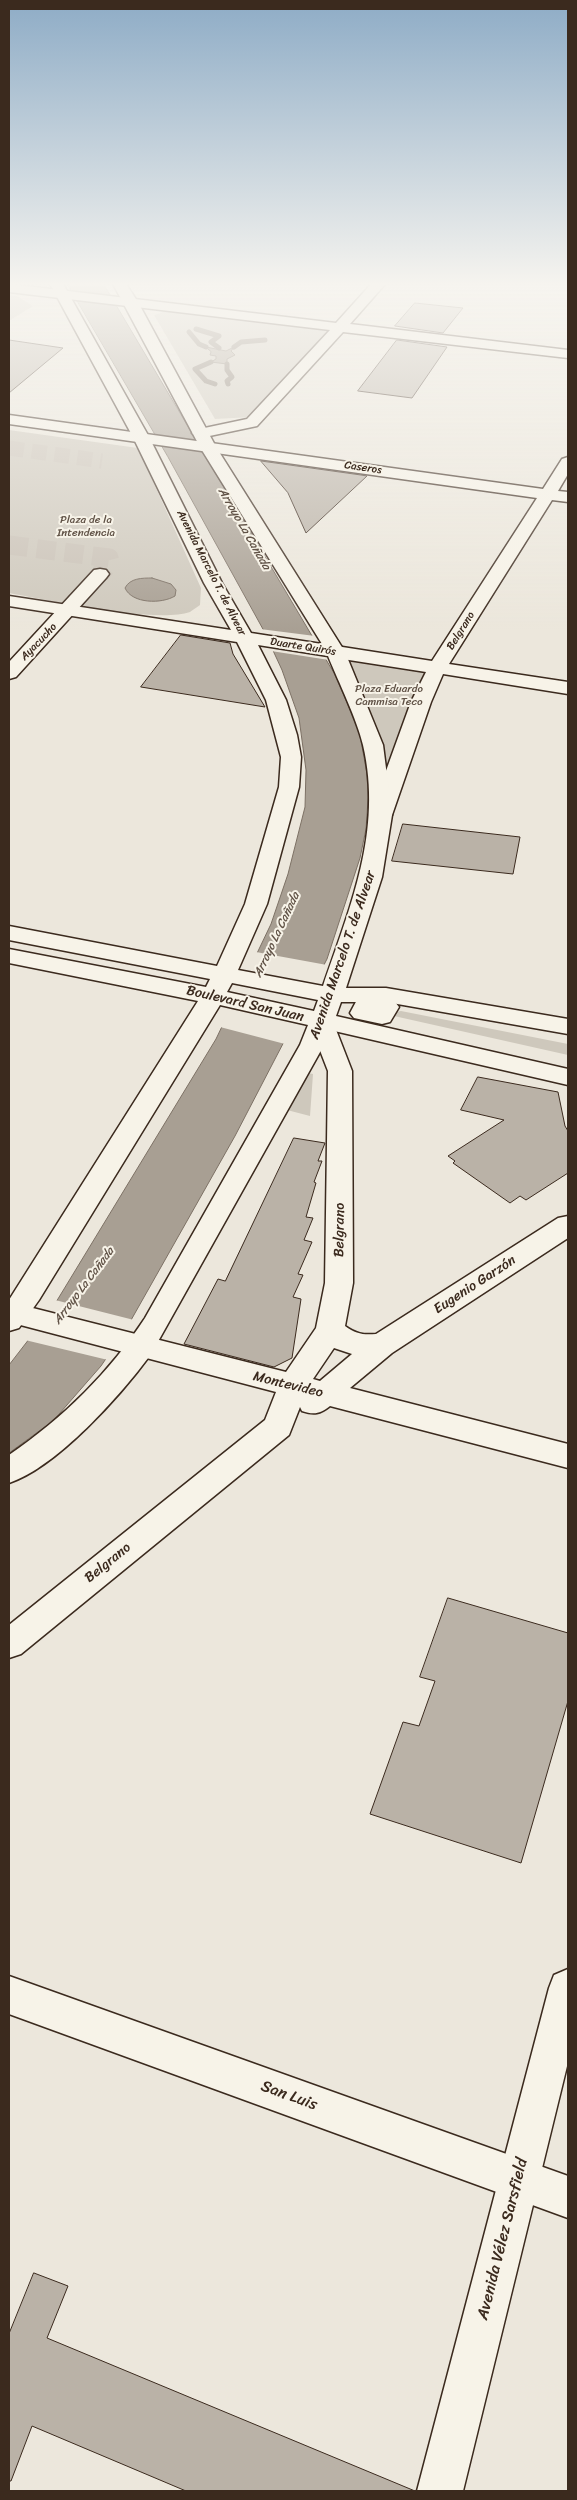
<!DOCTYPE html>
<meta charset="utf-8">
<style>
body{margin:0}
#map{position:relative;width:577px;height:2500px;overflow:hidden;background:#ece7dc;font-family:Sriracha,sans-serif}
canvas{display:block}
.frame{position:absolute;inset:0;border:10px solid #3b2a1e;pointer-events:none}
</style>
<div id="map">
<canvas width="577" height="2500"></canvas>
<div class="frame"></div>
</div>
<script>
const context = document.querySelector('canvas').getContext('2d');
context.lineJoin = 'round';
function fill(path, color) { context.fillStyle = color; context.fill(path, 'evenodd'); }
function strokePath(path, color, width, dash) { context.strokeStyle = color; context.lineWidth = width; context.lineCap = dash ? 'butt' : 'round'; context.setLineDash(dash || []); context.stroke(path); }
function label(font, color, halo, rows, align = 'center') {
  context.font = font + ' Sriracha,sans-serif'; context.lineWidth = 4; context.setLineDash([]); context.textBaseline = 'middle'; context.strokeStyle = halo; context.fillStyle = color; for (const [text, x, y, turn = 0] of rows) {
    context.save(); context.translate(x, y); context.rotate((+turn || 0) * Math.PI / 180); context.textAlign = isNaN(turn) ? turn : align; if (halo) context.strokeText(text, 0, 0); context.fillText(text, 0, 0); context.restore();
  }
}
fill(new Path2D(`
 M 9,295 L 17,296 L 33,306 L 9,321 Z
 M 166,311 L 329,330 L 253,417 L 215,419 L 154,315 Z
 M 9,430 L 138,448 L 201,588 L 200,605 C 197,607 193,610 190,612 C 156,624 48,600 9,593 Z
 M 336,652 L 437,668 L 381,815 L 378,774 Z
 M 401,1011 L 568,1044 L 568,1055 L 394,1016 L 396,1012 Z
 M 308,1073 L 313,1074 L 310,1116 L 287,1110 Z`), '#cec8bc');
const water = new Path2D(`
 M 67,283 L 103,283 L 334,673 L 359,730 L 369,785 L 366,829 L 360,858 L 327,959 L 235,1136 L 126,1329 L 101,1366 L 53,1421 L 9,1453 L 9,1365 L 50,1312 L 216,1039 L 271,924 L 288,874 L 305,807 L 306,770 L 299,718 L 282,670 L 264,631 L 168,457 Z
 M 206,347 L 226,351 L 234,347 L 231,351 L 235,355 L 227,359 L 227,364 L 211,362 L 216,359 L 216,356 L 210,355 L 211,352 Z
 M 152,578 L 171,584 L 176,590 L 175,596 C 162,604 132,604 125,588 C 130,578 142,578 152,578 Z`);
fill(water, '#a89f93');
strokePath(water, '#7c7064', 1);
fill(new Path2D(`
 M 260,629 L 315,636 L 329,660 L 271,651 Z
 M 256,952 L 327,965 L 285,1044 L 220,1027 Z
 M 55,1300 L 134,1320 L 108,1360 L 25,1340 Z`), '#ece7dc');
strokePath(new Path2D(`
 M 196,329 L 219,336 L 211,342 L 219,348
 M 189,332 L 199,344 L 206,347
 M 234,347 L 241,342 L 265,340
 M 211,362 L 195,369 L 206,381 L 215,384
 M 227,364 L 227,370 L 232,377 L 227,381 L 228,384`), '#7c7064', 5);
const building = new Path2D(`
 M 415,303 L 463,308 L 443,333 L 395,326 Z
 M 9,340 L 63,348 L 9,393 Z
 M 397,340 L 447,347 L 412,398 L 358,391 Z
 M 261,461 L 361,475 L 367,476 L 306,533 L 288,493 Z
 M 181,635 L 230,643 L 233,654 L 265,707 L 141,687 Z
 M 403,824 L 520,837 L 513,874 L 392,861 Z
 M 478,1077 L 558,1092 L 565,1126 L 568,1131 L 568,1173 L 526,1200 L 520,1196 L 510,1203 L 453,1163 L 455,1161 L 448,1156 L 504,1120 L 461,1110 Z
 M 294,1138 L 325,1143 L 318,1161 L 322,1161 L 314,1182 L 316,1183 L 306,1217 L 313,1218 L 304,1240 L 312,1242 L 298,1274 L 303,1275 L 293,1297 L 301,1299 L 292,1358 L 274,1367 L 184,1344 L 218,1279 L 225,1281 Z
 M 448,1598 L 568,1633 L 568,1701 L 521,1863 L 370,1814 L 403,1722 L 419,1726 L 435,1681 L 420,1677 Z
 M 34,2273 L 68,2286 L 47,2338 L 415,2491 L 186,2491 L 32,2426 L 11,2481 L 9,2481 L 9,2334 Z`);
fill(building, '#bab2a7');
strokePath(building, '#3b2a1e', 1);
strokePath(new Path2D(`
 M 9,448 L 102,461`), '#c9c1b6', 15, [15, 8]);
strokePath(new Path2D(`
 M 9,545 L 109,558 L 110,562 L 100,574`), '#c9c1b6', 19, [19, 9]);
const minor = new Path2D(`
 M 373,282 L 387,282 L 350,324 L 568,350 L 568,358 L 343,332 L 257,426 L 200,438 L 192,433 L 195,430 L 247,419 L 330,330 L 9,292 L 9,284 L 336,323 Z
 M 9,415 L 543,489 L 562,459 L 568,457 L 568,474 L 558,491 L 568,492 L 568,502 L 552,500 L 449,664 L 568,682 L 568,694 L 443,674 L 431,702 L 392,815 L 388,819 L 381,821 L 374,819 L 370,815 L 411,702 L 426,672 L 336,658 L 329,656 L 327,652 L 329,648 L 336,646 L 432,661 L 537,498 L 9,424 Z
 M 100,569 L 106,570 L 109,574 L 106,578 L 16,677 L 9,679 L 9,662 L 94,570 Z
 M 366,996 L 395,1002 L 399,1007 L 390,1022 L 382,1024 L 354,1018 L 350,1013 L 358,998 Z
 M 321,1015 L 330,1017 L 333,1022 L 352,1071 L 353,1283 L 345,1326 C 356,1334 363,1335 376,1334 L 558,1218 L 568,1216 L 568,1238 L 392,1353 L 350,1388 L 568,1444 L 568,1468 L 330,1406 C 320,1414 314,1415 302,1411 L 300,1407 L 289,1435 L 21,1654 L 9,1658 L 9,1625 L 265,1420 L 276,1392 L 9,1322 L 9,1302 L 286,1372 L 316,1328 L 325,1283 L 328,1071 L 309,1022 L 312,1017 ZM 334,1348 L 352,1354 L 320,1381 L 313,1379 Z
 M 9,1976 L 568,2176 L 568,2218 L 9,2014 Z`);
const major = new Path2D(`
 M 49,282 L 62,282 L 149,437 L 222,583 L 251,633 L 322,644 L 200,447 L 112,282 L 125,282 L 139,304 L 216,447 L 345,652 L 383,745 L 392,815 L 382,877 L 346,988 L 386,988 L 568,1019 L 568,1034 L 386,1002 L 341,1002 L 336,1016 L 568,1069 L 568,1085 L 330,1030 L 324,1045 L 151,1354 C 121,1395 57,1467 9,1483 L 9,1455 C 63,1418 109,1373 145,1318 L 300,1045 L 308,1025 L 220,1005 L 39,1300 L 19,1328 L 9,1331 L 9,1300 L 198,1001 L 9,963 L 9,949 L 206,987 L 210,979 L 9,940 L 9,926 L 217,966 L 245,904 L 279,787 L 281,757 L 266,700 L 237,642 L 9,606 L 9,596 L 231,630 L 204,583 L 133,437 ZM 258,645 L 328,656 C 339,683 357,719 363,745 C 383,831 350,907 323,986 L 238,970 L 267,904 L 299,787 L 301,757 L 297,735 L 286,700 ZM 232,983 L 318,1000 L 314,1011 L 227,992 Z
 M 568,1969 L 568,2062 L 463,2491 L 417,2491 L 549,1988 L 554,1975 Z`);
strokePath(minor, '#3b2a1e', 3);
strokePath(major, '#3b2a1e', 3);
fill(minor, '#f7f3e8');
fill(major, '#f7f3e8');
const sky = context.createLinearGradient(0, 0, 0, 632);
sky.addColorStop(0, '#8eacc6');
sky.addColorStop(0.45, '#f6f4ef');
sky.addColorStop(1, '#f6f4ef00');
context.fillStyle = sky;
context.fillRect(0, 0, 577, 632);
label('11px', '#3b2a1e', '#f7f3e8', [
 ["Caseros",363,468,8],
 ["Avenida Marcelo T. de Alvear",211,573,63],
 ["Belgrano",461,631,-58],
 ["Ayacucho",39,642,-46],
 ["Duarte Quirós",303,647,9]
]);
label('11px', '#605246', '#f7f3e8', [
 ["Plaza de la",86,520],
 ["Intendencia",86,533],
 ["Plaza Eduardo",389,689],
 ["Cammisa Teco",389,702]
]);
label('italic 12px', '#615347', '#f7f3e8', [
 ["Arroyo La Cañada",244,529,60],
 ["Arroyo La Cañada",277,935,-65],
 ["Arroyo La Cañada",84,1286,-53]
]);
label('14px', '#3b2a1e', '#f7f3e8', [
 ["Avenida Marcelo T. de Alvear",343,955,-71],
 ["Boulevard San Juan",245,1004,13],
 ["Belgrano",340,1230,-89],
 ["Eugenio Garzón",475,1285,-33],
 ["Montevideo",288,1385,14],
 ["Belgrano",108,1563,-39]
]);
label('16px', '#3b2a1e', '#f7f3e8', [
 ["San Luis",289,2096,20],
 ["Avenida Vélez Sarsfield",503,2239,-76]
]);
</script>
